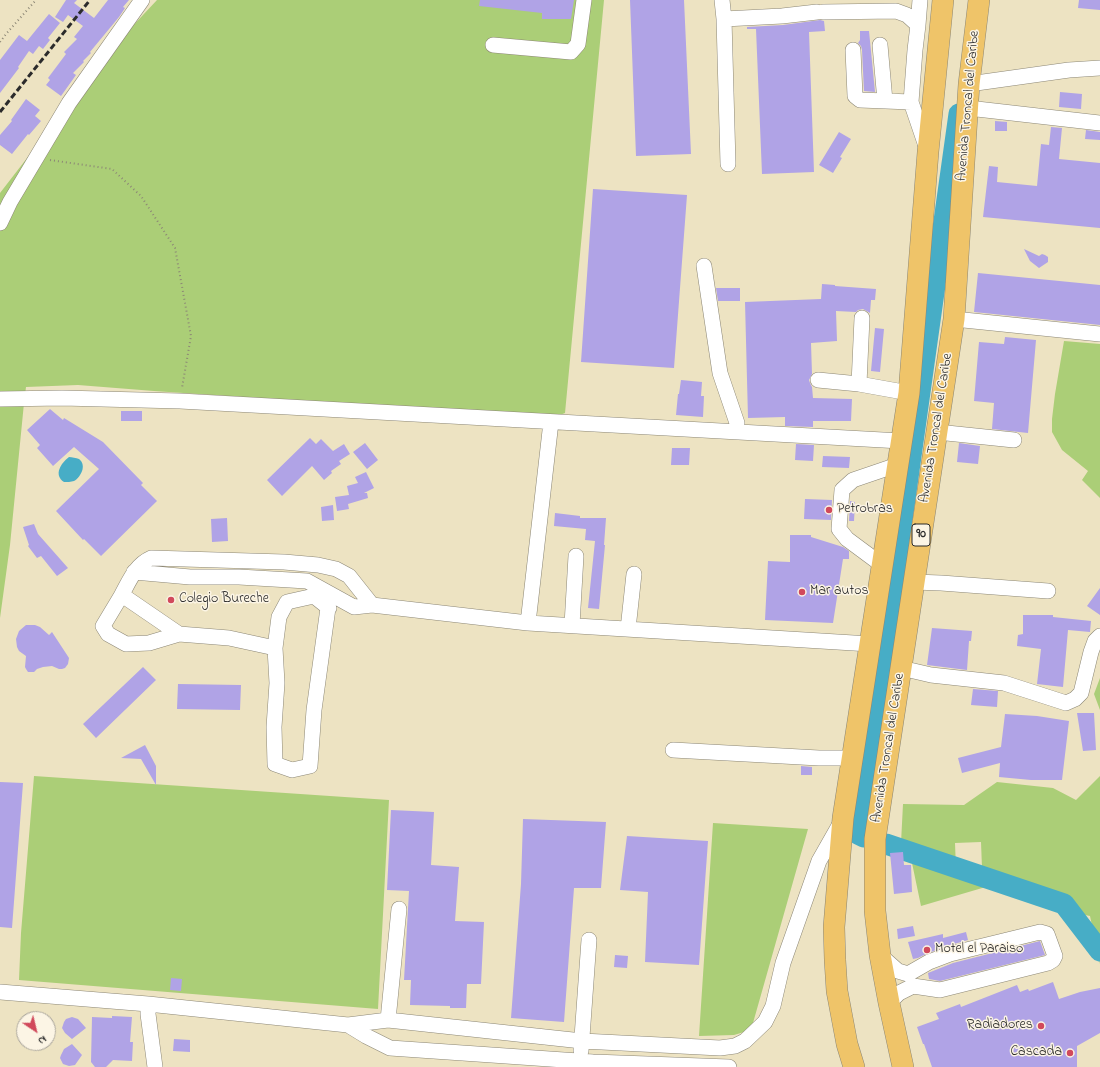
<!DOCTYPE html>
<style>
body{margin:0}
#map{position:relative;width:1100px;height:1067px;overflow:hidden;background:#ede3c2;font-family:"Indie Flower",sans-serif}
canvas{display:block}
.north{position:absolute;left:16px;top:1011px;width:40px;height:40px;box-sizing:border-box;background:#fcf5e5;border:1px solid #a8a49b;border-radius:50%;rotate:145deg;font-size:11px;font-weight:700;line-height:16px;text-align:center;color:#2b2b2b}
.north::after{content:'';display:block;margin:auto;width:14px;height:18px;background:#d1495b;clip-path:polygon(50% 0,100% 100%,50% 72%,0 100%)}
</style>
<div id="map">
<canvas width="1100" height="1067"></canvas>
<div class="north">N</div>
</div>
<script>
const context = document.querySelector('canvas').getContext('2d');
context.lineJoin = 'round';
function fill(path, color) { context.fillStyle = color; context.fill(path, 'evenodd'); }
function strokePath(path, color, width, dash) { context.strokeStyle = color; context.lineWidth = width; context.lineCap = dash ? 'butt' : 'round'; context.setLineDash(dash || []); context.stroke(path); }
function label(font, color, halo, rows, align = 'center') {
  context.font = font + ' "Indie Flower",sans-serif'; context.lineWidth = 3; context.setLineDash([]); context.textBaseline = 'middle'; context.strokeStyle = halo; context.fillStyle = color; for (const [text, x, y, turn = 0] of rows) {
    context.save(); context.translate(x, y); context.rotate((+turn || 0) * Math.PI / 180); context.textAlign = isNaN(turn) ? turn : align; if (halo) context.strokeText(text, 0, 0); context.fillText(text, 0, 0); context.restore();
  }
}
fill(new Path2D(`
 M 157,0 L 604,0 L 565,413 L 552,418 L 154,391 L 78,385 L 26,387 L 24,403 L 10,545 L 0,618 L 0,193 L 51,127 L 128,31 Z
 M 1064,341 L 1100,344 L 1100,498 L 1082,480 L 1088,471 L 1062,450 L 1052,432 L 1052,419 L 1055,394 Z
 M 1100,678 L 1100,720 L 1100,710 L 1094,694 Z
 M 34,776 L 389,800 L 378,1009 L 19,980 L 21,933 Z
 M 1100,776 L 1100,964 L 1090,916 L 1035,905 L 1012,887 L 989,886 L 921,906 L 912,863 L 901,843 L 903,804 L 964,805 L 997,782 L 1053,788 L 1076,800 ZM 981,842 L 982,868 L 956,869 L 955,843 Z
 M 713,823 L 808,829 L 751,1030 L 734,1035 L 699,1036 Z`), '#abce77');
fill(new Path2D(`
 M 69,457 C 72,457 76,458 79,459 C 87,465 81,477 74,481 C 71,482 67,482 64,482 C 53,475 61,463 69,457 Z`), '#47adc6');
strokePath(new Path2D(`
 M 864,837 L 858,834 L 959,114
 M 886,844 L 1064,904 L 1100,951`), '#47adc6', 21);
fill(new Path2D(`
 M 66,0 L 77,0 L 74,3 L 94,18 L 108,0 L 129,0 L 123,7 L 125,8 L 119,17 L 90,52 L 91,53 L 83,61 L 84,62 L 73,73 L 76,75 L 61,96 L 46,85 L 50,80 L 48,78 L 66,54 L 64,52 L 77,39 L 74,37 L 83,26 L 68,15 L 63,22 L 55,17 Z
 M 480,0 L 574,0 L 571,19 L 542,19 L 542,13 L 479,6 Z
 M 630,0 L 684,0 L 691,154 L 636,156 Z
 M 1079,0 L 1100,0 L 1100,10 L 1078,8 Z
 M 49,14 L 60,23 L 48,38 L 50,40 L 43,49 L 39,46 L 33,54 L 29,51 L 18,67 L 19,68 L 0,93 L 0,60 L 19,35 L 27,41 Z
 M 820,20 L 824,21 L 825,31 L 809,32 L 814,172 L 762,174 L 756,29 L 747,29 L 747,27 L 783,25 Z
 M 860,31 L 869,31 L 875,92 L 864,91 L 862,50 L 861,46 L 858,43 L 860,40 Z
 M 1060,92 L 1082,94 L 1081,109 L 1059,107 Z
 M 26,99 L 40,110 L 35,116 L 41,121 L 29,135 L 28,134 L 12,154 L 0,145 L 0,135 L 12,121 L 11,120 Z
 M 995,121 L 1007,122 L 1007,131 L 995,131 Z
 M 1051,127 L 1062,128 L 1059,159 L 1100,163 L 1100,228 L 983,217 L 989,166 L 998,167 L 997,182 L 1037,186 L 1041,144 L 1049,145 Z
 M 1086,130 L 1100,132 L 1100,140 L 1085,139 Z
 M 839,132 L 851,139 L 840,157 L 842,158 L 833,173 L 819,165 Z
 M 593,189 L 687,195 L 674,368 L 581,362 Z
 M 1024,249 L 1039,256 L 1042,254 L 1045,255 L 1048,257 L 1048,262 L 1039,268 L 1030,261 Z
 M 978,273 L 1100,285 L 1100,325 L 974,312 Z
 M 822,284 L 835,285 L 835,286 L 876,289 L 875,300 L 871,300 L 870,313 L 863,309 L 858,310 L 856,312 L 836,311 L 837,341 L 811,343 L 812,374 L 809,380 L 810,383 L 812,387 L 813,398 L 852,399 L 851,421 L 813,421 L 813,427 L 785,426 L 785,417 L 748,418 L 745,302 L 821,299 Z
 M 716,288 L 740,288 L 740,301 L 718,301 Z
 M 875,328 L 884,329 L 880,372 L 871,371 Z
 M 1005,337 L 1036,340 L 1028,433 L 992,429 L 994,403 L 974,401 L 979,342 L 1004,344 Z
 M 681,380 L 702,382 L 701,396 L 704,396 L 703,417 L 676,415 L 678,394 L 679,394 Z
 M 50,409 L 63,420 L 64,418 L 103,442 L 143,483 L 141,485 L 157,501 L 101,556 L 84,539 L 83,540 L 56,511 L 99,469 L 74,447 L 53,466 L 37,448 L 40,445 L 27,430 Z
 M 121,411 L 142,411 L 142,421 L 121,421 Z
 M 310,438 L 316,444 L 321,439 L 333,451 L 344,444 L 350,454 L 339,461 L 341,464 L 331,471 L 332,473 L 324,480 L 312,466 L 282,496 L 267,480 Z
 M 365,443 L 378,460 L 367,469 L 353,452 Z
 M 959,443 L 980,446 L 978,464 L 957,462 Z
 M 796,444 L 814,445 L 813,461 L 795,460 Z
 M 672,448 L 690,448 L 689,465 L 671,465 Z
 M 823,456 L 850,457 L 849,468 L 822,467 Z
 M 366,472 L 374,488 L 364,493 L 367,493 L 368,498 L 348,504 L 349,509 L 337,511 L 335,497 L 349,495 L 347,486 L 358,483 L 355,477 Z
 M 805,499 L 832,500 L 831,520 L 804,519 Z
 M 850,501 L 855,502 L 854,521 L 849,521 Z
 M 333,505 L 334,520 L 322,521 L 321,507 Z
 M 555,513 L 580,516 L 580,518 L 606,518 L 604,545 L 605,545 L 599,609 L 588,608 L 595,541 L 585,540 L 586,529 L 554,526 Z
 M 227,518 L 228,541 L 212,542 L 211,519 Z
 M 34,524 L 38,534 L 68,568 L 57,576 L 41,556 L 37,558 L 28,546 L 29,545 L 23,527 Z
 M 790,535 L 811,535 L 811,537 L 843,547 L 849,551 L 849,559 L 843,559 L 833,623 L 765,620 L 768,561 L 790,562 Z
 M 1100,588 L 1100,615 L 1087,606 Z
 M 1023,615 L 1053,615 L 1053,617 L 1091,621 L 1090,632 L 1068,630 L 1063,687 L 1037,684 L 1041,649 L 1017,646 L 1018,635 L 1023,634 Z
 M 26,625 L 35,625 L 40,627 L 49,635 L 52,632 L 69,658 L 68,664 L 65,668 L 62,669 L 59,669 L 52,666 L 43,667 L 37,669 L 34,672 L 28,672 L 26,669 L 25,667 L 26,656 L 19,651 L 17,647 L 16,639 L 19,631 Z
 M 932,628 L 972,631 L 971,641 L 969,641 L 967,670 L 927,665 Z
 M 143,667 L 156,680 L 96,738 L 83,724 Z
 M 178,684 L 241,685 L 240,710 L 177,709 Z
 M 973,689 L 998,691 L 997,707 L 971,705 Z
 M 1077,713 L 1094,713 L 1096,750 L 1083,751 Z
 M 1005,714 L 1037,716 L 1069,721 L 1062,780 L 1031,780 L 999,777 L 1000,763 L 962,773 L 958,758 L 1001,747 Z
 M 145,745 L 156,766 L 156,785 L 141,759 L 121,758 Z
 M 801,766 L 812,767 L 812,775 L 801,775 Z
 M 0,782 L 23,783 L 12,928 L 0,927 Z
 M 391,810 L 434,812 L 431,865 L 459,867 L 455,921 L 484,922 L 481,984 L 467,984 L 466,1008 L 450,1008 L 450,1006 L 410,1005 L 411,980 L 404,980 L 409,891 L 387,890 Z
 M 523,819 L 606,822 L 601,888 L 574,888 L 564,1022 L 511,1018 L 521,884 Z
 M 627,836 L 708,841 L 699,965 L 645,962 L 648,892 L 620,890 Z
 M 903,852 L 904,865 L 911,865 L 912,892 L 894,894 L 890,853 Z
 M 913,926 L 915,936 L 898,939 L 897,929 Z
 M 966,932 L 968,940 L 947,946 L 926,954 L 918,958 L 913,959 L 908,942 L 943,934 L 943,938 Z
 M 1040,941 L 1045,955 L 940,981 L 929,979 L 928,973 L 953,963 Z
 M 615,955 L 628,956 L 627,968 L 614,967 Z
 M 171,978 L 182,979 L 181,991 L 170,990 Z
 M 1053,982 L 1059,999 L 1080,992 L 1100,988 L 1100,1033 L 1077,1046 L 1077,1067 L 932,1067 L 924,1044 L 923,1044 L 917,1027 L 939,1019 L 936,1013 L 960,1004 L 961,1007 L 1017,985 L 1020,992 L 1028,989 L 1029,991 Z
 M 112,1016 L 132,1017 L 130,1042 L 133,1042 L 132,1061 L 113,1060 L 106,1067 L 95,1067 L 91,1062 L 92,1017 L 112,1018 Z
 M 72,1017 L 78,1019 L 86,1028 L 72,1039 L 65,1033 L 62,1028 L 64,1022 L 66,1019 Z
 M 174,1039 L 190,1040 L 190,1052 L 173,1051 Z
 M 72,1044 L 82,1055 L 75,1065 L 69,1066 L 63,1064 L 60,1058 L 61,1055 L 64,1049 Z`), '#b0a3e6');
const minor = new Path2D(`
 M 722,0 L 724,19 L 728,164
 M 823,12 L 896,11 L 907,15 L 918,25 L 915,50 L 911,102 L 926,146
 M 724,19 L 782,16 L 817,12
 M 918,25 L 920,0
 M 493,45 L 571,52 L 578,44 L 584,0
 M 880,45 L 885,101
 M 853,50 L 855,96 L 860,100 L 911,102
 M 969,84 L 1069,70 L 1100,68
 M 968,108 L 1100,123
 M 0,223 L 10,202 L 69,103 L 142,0
 M 704,266 L 720,373 L 737,423 L 736,432
 M 954,319 L 1100,334
 M 818,380 L 859,384 L 909,393
 M 859,384 L 862,318
 M 0,399 L 62,398 L 180,401 L 901,441
 M 937,432 L 1014,440
 M 882,565 L 847,539 L 839,529 L 842,490 L 853,480 L 897,465
 M 134,572 L 190,577 L 239,577 L 307,581 L 354,607 L 372,605 L 528,623 L 870,644
 M 914,582 L 941,583 L 1048,591
 M 122,595 L 179,634 L 229,638 L 275,648 L 279,617 L 287,602 L 314,596 L 329,608
 M 528,623 L 551,422
 M 572,625 L 576,556
 M 628,629 L 634,574
 M 179,634 L 149,643 L 126,644 L 108,634 L 103,626 C 109,616 115,606 121,596 C 129,582 135,565 151,558 L 284,562 L 318,565 L 336,569 L 349,576 L 372,605
 M 275,648 L 277,683 L 274,727 L 275,764 L 292,770 L 310,766 L 314,710 L 328,608
 M 901,668 L 931,675 L 1004,683 L 1066,703 L 1075,699 L 1081,693 L 1091,652 L 1095,641 L 1100,636
 M 673,750 L 819,758 L 853,758
 M 880,955 L 898,971 L 908,974 L 929,962 L 950,954 L 1040,932 L 1047,934 L 1055,956 L 1053,960 L 1048,963 L 940,990 L 913,986 L 899,993 L 889,1003
 M 0,992 L 148,1004 L 348,1025 L 388,1020 L 582,1041 L 720,1048 L 735,1046 L 745,1041 L 765,1022 L 773,1006 L 783,963 L 819,861 L 840,824
 M 148,1004 L 148,1014 L 155,1067
 M 388,1020 L 399,909
 M 348,1025 L 366,1036 L 390,1048 L 593,1062 L 729,1067
 M 581,1051 L 589,940`);
const highway = new Path2D(`
 M 854,1067 L 847,1044 L 837,991 L 835,960 L 834,927 L 843,818 L 909,393 L 928,152 L 943,0
 M 903,1067 L 889,1003 L 880,955 L 875,911 L 875,839 L 954,319 L 969,84 L 979,0`);
strokePath(minor, '#8c8776', 16);
strokePath(highway, '#8c8776', 22);
strokePath(new Path2D(`
 M 0,42 L 6,34 L 36,0
 M 50,160 L 112,169 L 141,196 L 175,248 L 191,336 L 182,388`), '#8c8776', 2, [1, 3]);
strokePath(minor, '#fff', 15);
strokePath(highway, '#efc469', 21);
strokePath(new Path2D(`
 M 0,112 L 90,0`), '#2b2b2b', 3, [6, 3]);
for (const [x, y, r, color] of [
 [829,510,4,"#d1495b"],
 [802,592,4,"#d1495b"],
 [171,600,4,"#d1495b"],
 [927,950,4,"#d1495b"],
 [1041,1026,4,"#d1495b"],
 [1070,1053,4,"#d1495b"]
]) { const dot = new Path2D(); dot.arc(x, y, r, 0, 2 * Math.PI); context.fillStyle = color; context.fill(dot); strokePath(dot, '#fcf5e5', 1.5); }
for (const [x, y, w] of [
 [921,535,18]
]) { const box = new Path2D(); box.roundRect(x - w / 2, y - 11, w, 22, 3); context.fillStyle = '#fcf5e5'; context.fill(box); strokePath(box, '#2b2b2b', 1); }
label('bold 13px', '#2b2b2b', null, [
 ["90",921,535]
]);
label('14px', '#2b2b2b', '#fcf5e5', [
 ["Avenida Troncal del Caribe",969,106,-85],
 ["Avenida Troncal del Caribe",937,428,-81],
 ["Avenida Troncal del Caribe",889,748,-81]
]);
label('14px', '#2b2b2b', '#fcf5e5', [
 ["Petrobras",837,510],
 ["Mar autos",810,592],
 ["Colegio Bureche",179,600],
 ["Motel el Paraiso",935,950],
 ["Radiadores",1033,1026,"right"],
 ["Cascada",1062,1053,"right"]
], 'left');
</script>
